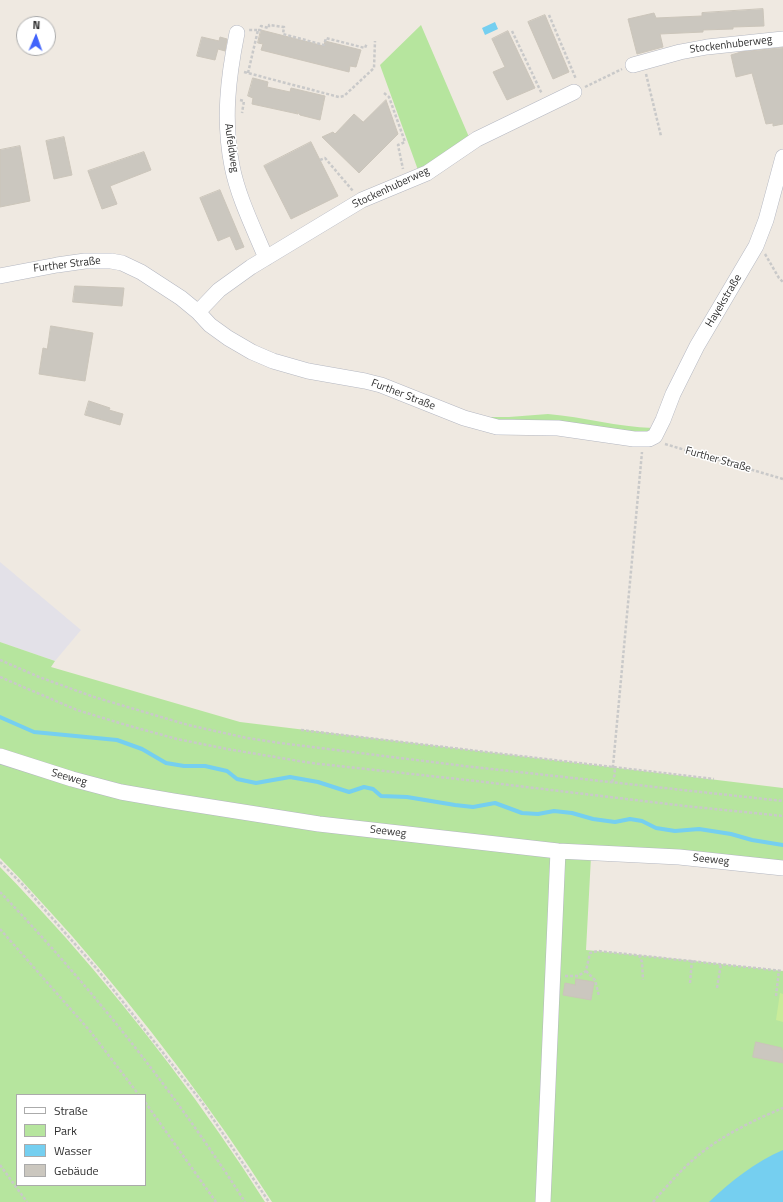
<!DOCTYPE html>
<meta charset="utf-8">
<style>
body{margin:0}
#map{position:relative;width:783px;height:1202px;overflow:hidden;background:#efe9e1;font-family:"Titillium Web",sans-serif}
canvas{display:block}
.legend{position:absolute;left:16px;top:1094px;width:130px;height:92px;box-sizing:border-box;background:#fff;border:1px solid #ababab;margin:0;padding:5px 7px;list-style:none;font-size:12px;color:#2e2e2e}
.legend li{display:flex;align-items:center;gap:8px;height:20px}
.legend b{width:20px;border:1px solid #ababab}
.north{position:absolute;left:16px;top:16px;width:40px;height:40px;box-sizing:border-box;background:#fff;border:1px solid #ababab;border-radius:50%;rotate:2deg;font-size:11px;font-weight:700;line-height:16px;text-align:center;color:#2e2e2e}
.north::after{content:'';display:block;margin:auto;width:14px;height:18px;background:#4264fb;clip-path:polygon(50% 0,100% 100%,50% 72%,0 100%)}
</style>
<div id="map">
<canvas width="783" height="1202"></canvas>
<ul class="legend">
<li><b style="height:5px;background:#fff"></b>Straße</li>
<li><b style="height:11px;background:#b6e59e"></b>Park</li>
<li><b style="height:11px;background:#75cff0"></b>Wasser</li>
<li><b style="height:11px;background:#cbc7bf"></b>Gebäude</li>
</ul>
<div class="north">N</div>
</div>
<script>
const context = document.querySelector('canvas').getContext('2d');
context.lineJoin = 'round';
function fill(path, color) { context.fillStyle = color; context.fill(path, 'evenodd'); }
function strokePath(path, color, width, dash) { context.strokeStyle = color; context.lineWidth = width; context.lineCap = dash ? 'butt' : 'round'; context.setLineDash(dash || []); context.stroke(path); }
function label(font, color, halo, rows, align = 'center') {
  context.font = font + ' "Titillium Web",sans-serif'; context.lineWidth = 3; context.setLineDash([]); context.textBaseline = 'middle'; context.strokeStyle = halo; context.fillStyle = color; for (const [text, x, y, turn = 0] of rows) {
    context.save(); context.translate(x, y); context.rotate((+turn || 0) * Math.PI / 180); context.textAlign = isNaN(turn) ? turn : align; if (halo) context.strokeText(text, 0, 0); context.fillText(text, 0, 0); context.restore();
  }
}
fill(new Path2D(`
 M 0,562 L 81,630 L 55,661 L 0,642 Z`), '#e3e1e8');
fill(new Path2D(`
 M 421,25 L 469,137 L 418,170 L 380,65 Z
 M 548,414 C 584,417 617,427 653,428 L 648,434 L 521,425 L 473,417 L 509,417 Z
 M 0,642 L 55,661 L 51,667 L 240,722 L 783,788 L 783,863 L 549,844 L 283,813 L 107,782 L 0,750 Z
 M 0,763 L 44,777 L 591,857 L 586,950 L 676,959 L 783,971 L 783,1202 L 272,1202 C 212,1108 145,1020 72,936 C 48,910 25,883 0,858 Z
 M 0,867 C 23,890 44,914 66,938 C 139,1021 206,1109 265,1202 L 0,1202 ZM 17,1095 L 145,1095 L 145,1185 L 17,1185 Z`), '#b6e59e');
fill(new Path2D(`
 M 780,993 L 783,994 L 783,1022 L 776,1020 Z`), '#c9ec9a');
fill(new Path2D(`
 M 495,22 L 498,29 L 485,35 L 482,28 Z
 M 783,1150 L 783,1202 L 709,1202 C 731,1181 755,1162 783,1150 Z`), '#75cff0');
strokePath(new Path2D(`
 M 0,717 L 34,732 L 117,740 L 142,749 L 166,763 L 184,766 L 205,766 L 227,771 L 237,779 L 256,783 L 290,777 L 318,782 L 349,792 L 364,787 L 373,789 L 381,796 L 407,797 L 455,805 L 473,807 L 495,803 L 522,813 L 538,814 L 554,811 L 572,813 L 593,819 L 615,822 L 630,819 L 642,821 L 656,828 L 675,831 L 699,829 L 731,834 L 752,840 L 783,845`), '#75cff0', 4);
const building = new Path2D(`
 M 763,9 L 764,26 L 733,27 L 733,29 L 703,30 L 703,32 L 660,34 L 663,47 L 637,54 L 628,19 L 654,13 L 656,18 L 702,16 L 702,13 Z
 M 545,15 L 569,72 L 553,79 L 528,22 Z
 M 261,30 L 324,46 L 325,41 L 361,50 L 356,67 L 350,66 L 349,72 L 261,50 L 263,44 L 258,43 Z
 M 508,31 L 535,88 L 507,100 L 493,72 L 505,67 L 492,39 Z
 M 202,37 L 219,41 L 220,37 L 227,39 L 225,51 L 218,49 L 215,60 L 197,56 Z
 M 783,48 L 783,124 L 773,126 L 773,123 L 766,124 L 752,73 L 736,77 L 731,55 L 741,52 Z
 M 253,78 L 268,82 L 267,87 L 290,92 L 291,88 L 325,96 L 320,120 L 300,115 L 296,110 L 298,114 L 252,104 L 253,98 L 248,96 Z
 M 386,100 L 398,134 L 359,173 L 322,137 L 333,132 L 335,134 L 354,114 L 363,122 Z
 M 64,137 L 72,175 L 54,179 L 46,141 Z
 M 311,142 L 338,196 L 291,219 L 264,166 Z
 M 20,146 L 30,201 L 0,207 L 0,150 Z
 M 144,152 L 151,170 L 110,186 L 117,204 L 102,209 L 88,171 Z
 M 220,190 L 244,247 L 236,250 L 230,236 L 218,241 L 200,198 Z
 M 75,286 L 124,288 L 122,306 L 73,302 Z
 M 51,326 L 93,333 L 85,381 L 39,374 L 43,348 L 47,349 Z
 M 89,401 L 110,408 L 109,410 L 123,414 L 120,425 L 85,415 Z
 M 576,979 L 594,982 L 591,1000 L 563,995 L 565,983 L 575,985 Z
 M 756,1042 L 782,1048 L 781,1050 L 783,1050 L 783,1063 L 753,1057 Z`);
fill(building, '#cbc7bf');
strokePath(building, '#cbc5ba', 1);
const minor = new Path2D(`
 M 237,33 C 228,78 223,120 232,166 C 238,197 254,229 266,258
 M 633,65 L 680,52 L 707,47 L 783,39
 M 0,276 L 57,265 L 85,261 L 111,261 L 122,263 L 141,272 L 181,298 L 198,312 L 210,325 L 228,338 L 252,352 L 273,361 L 308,371 L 365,381 L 381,385 L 464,418 L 497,427 L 558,428 L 634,439 L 649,439 L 655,436 L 663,420 L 673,394 L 697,346 L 756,246 L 766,220 L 783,157
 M 198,312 L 219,290 L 251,267 L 362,200 L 427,173 L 477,139 L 574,92
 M 0,756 L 72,779 L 121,792 L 173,801 L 319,824 L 558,851 L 679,857 L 783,868
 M 543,1202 L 558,851`);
strokePath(minor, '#b4b7c1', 16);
strokePath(new Path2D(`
 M 549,15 L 576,79
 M 258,30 L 260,30 L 261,26 L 269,28 L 269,25 L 284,27 L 283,34 L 324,45 L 326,38 L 365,48 L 367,43
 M 512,31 L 542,94
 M 244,72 L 339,97 L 344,96 L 374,68 L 375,41
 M 248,73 L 258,30 L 249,30
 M 646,74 L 661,136
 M 585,87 L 622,69
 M 384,93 L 389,97 L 405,142 L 398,145 L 403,169
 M 240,100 L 244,101 L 242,113
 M 320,160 L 325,158 L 353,191
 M 765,254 L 779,278 L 783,282
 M 665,444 L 783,479
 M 0,660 L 39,677 L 94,697 L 188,725 L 247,738 L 280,743 L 464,766 L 783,801
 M 0,677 L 77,710 L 126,725 L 177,739 L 227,749 L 311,763 L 476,781 L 685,806 L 783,816
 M 301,730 L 714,779
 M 612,782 C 615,775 616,772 613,766 L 642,452
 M 0,862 L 23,885 L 97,969 L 201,1101 L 269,1202
 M 0,892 C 91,987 174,1091 245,1202
 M 0,929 L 90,1031 L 139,1095
 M 639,955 L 642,962 L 643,980
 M 586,971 L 595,980 L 599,996
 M 565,976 L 578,976 L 586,971 L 590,953 L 598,951 L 783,971
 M 690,983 L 692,960
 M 717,988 L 721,964
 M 776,996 L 779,970
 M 145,1102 L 216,1202
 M 0,1165 L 27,1202
 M 653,1202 C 666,1187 680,1171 695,1158 C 719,1137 754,1120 783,1108`), '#c9c9c9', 2.5, [3, 2]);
strokePath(minor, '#fff', 15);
label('11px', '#2e2e2e', '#fff', [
 ["Stockenhuberweg",731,45,-7],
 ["Aufeldweg",231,148,82],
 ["Stockenhuberweg",391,188,-25],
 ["Further Straße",67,265,-7],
 ["Hayekstraße",724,301,-59],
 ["Further Straße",403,395,21],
 ["Further Straße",718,460,16],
 ["Seeweg",69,778,16],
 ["Seeweg",388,832,7],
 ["Seeweg",711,860,6]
]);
</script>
